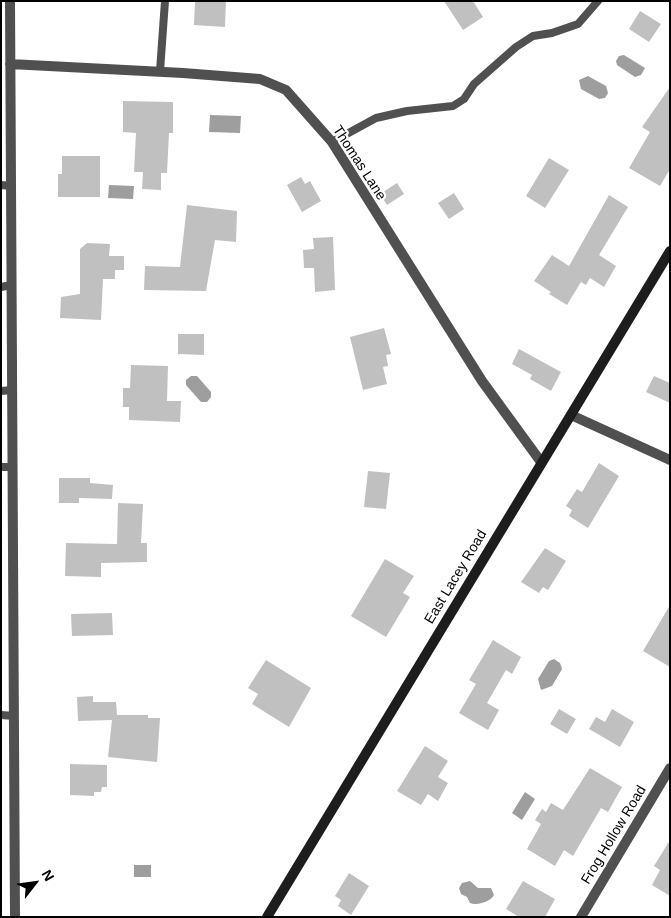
<!DOCTYPE html>
<style>
body{margin:0}
#map{position:relative;width:671px;height:918px;overflow:hidden;background:#fff;font-family:Helvetica,sans-serif}
canvas{display:block}
.frame{position:absolute;inset:0;border:2px solid #000;pointer-events:none}
.north{position:absolute;left:10px;top:858px;width:50px;height:50px;-webkit-text-stroke:4px #fff;paint-order:stroke;rotate:60deg;font-size:14px;font-weight:700;line-height:20px;text-align:center;color:#000}
.north::after{content:'';display:block;margin:auto;width:18px;height:22px;background:#000;clip-path:polygon(50% 0,100% 100%,50% 72%,0 100%)}
</style>
<div id="map">
<canvas width="671" height="918"></canvas>
<div class="frame"></div>
<div class="north">N</div>
</div>
<script>
const context = document.querySelector('canvas').getContext('2d');
context.lineJoin = 'round';
function fill(path, color) { context.fillStyle = color; context.fill(path, 'evenodd'); }
function strokePath(path, color, width, dash) { context.strokeStyle = color; context.lineWidth = width; context.lineCap = dash ? 'butt' : 'round'; context.setLineDash(dash || []); context.stroke(path); }
function label(font, color, halo, rows, align = 'center') {
  context.font = font + ' Helvetica,sans-serif'; context.lineWidth = 4.5; context.setLineDash([]); context.textBaseline = 'middle'; context.strokeStyle = halo; context.fillStyle = color; for (const [text, x, y, turn = 0] of rows) {
    context.save(); context.translate(x, y); context.rotate((+turn || 0) * Math.PI / 180); context.textAlign = isNaN(turn) ? turn : align; if (halo) context.strokeText(text, 0, 0); context.fillText(text, 0, 0); context.restore();
  }
}
fill(new Path2D(`
 M 624,55 L 645,68 L 641,75 L 635,77 L 617,65 L 616,61 L 619,56 Z
 M 588,76 L 606,86 L 608,93 L 605,98 L 599,99 L 581,89 L 579,80 Z
 M 210,115 L 241,116 L 240,133 L 209,132 Z
 M 109,185 L 134,186 L 133,199 L 108,198 Z
 M 191,376 L 197,376 L 211,392 L 211,397 L 207,402 L 201,402 L 186,385 L 186,380 Z
 M 554,659 L 560,663 L 562,669 L 552,686 L 541,690 L 538,679 L 549,661 Z
 M 525,792 L 535,799 L 522,820 L 512,813 Z
 M 134,865 L 151,865 L 151,877 L 134,877 Z
 M 470,881 L 478,888 L 491,888 L 494,895 C 490,902 477,906 470,903 L 467,897 L 461,894 L 459,888 L 462,883 Z`), '#9e9e9e');
fill(new Path2D(`
 M 195,1 L 226,1 L 225,27 L 194,25 Z
 M 444,1 L 473,1 L 483,17 L 463,30 Z
 M 640,11 L 661,24 L 649,42 L 629,29 Z
 M 670,87 L 670,169 L 660,186 L 629,168 L 650,132 L 642,127 Z
 M 123,101 L 173,102 L 173,133 L 169,133 L 167,173 L 161,173 L 161,190 L 142,189 L 143,172 L 134,172 L 136,133 L 123,132 Z
 M 62,156 L 100,156 L 100,197 L 58,197 L 58,174 L 62,174 Z
 M 549,158 L 569,170 L 545,208 L 526,196 Z
 M 301,177 L 305,184 L 310,181 L 321,201 L 302,212 L 287,185 Z
 M 397,183 L 404,194 L 387,205 L 380,194 Z
 M 454,193 L 464,209 L 449,219 L 438,203 Z
 M 609,195 L 628,207 L 599,255 L 616,266 L 604,287 L 590,278 L 586,285 L 581,282 L 567,305 L 549,294 L 551,292 L 534,281 L 552,255 L 569,266 Z
 M 187,205 L 237,211 L 236,242 L 215,240 L 206,291 L 144,290 L 145,266 L 180,267 Z
 M 333,237 L 335,290 L 315,292 L 314,268 L 304,268 L 303,250 L 314,249 L 313,238 Z
 M 87,243 L 110,244 L 109,256 L 124,256 L 124,270 L 115,270 L 115,279 L 103,279 L 101,320 L 60,318 L 61,297 L 80,294 L 80,249 Z
 M 384,328 L 391,354 L 386,355 L 388,366 L 383,367 L 387,384 L 363,390 L 350,337 Z
 M 178,334 L 204,334 L 204,355 L 178,354 Z
 M 519,349 L 561,372 L 551,391 L 530,379 L 532,375 L 512,364 Z
 M 131,365 L 168,366 L 167,401 L 181,401 L 180,422 L 129,420 L 129,407 L 123,407 L 123,388 L 130,388 Z
 M 654,376 L 670,383 L 670,403 L 646,392 Z
 M 599,463 L 619,476 L 588,528 L 569,516 L 572,510 L 566,506 L 577,489 L 582,492 Z
 M 368,471 L 390,473 L 386,509 L 364,507 Z
 M 59,478 L 90,478 L 90,483 L 113,485 L 112,499 L 79,498 L 79,503 L 59,503 Z
 M 118,503 L 143,504 L 141,543 L 147,543 L 147,562 L 101,563 L 101,577 L 65,576 L 66,543 L 117,544 Z
 M 545,548 L 566,561 L 548,590 L 543,587 L 539,593 L 521,582 Z
 M 385,559 L 414,576 L 403,593 L 410,597 L 386,637 L 351,616 Z
 M 670,605 L 670,667 L 643,651 Z
 M 112,613 L 113,635 L 72,636 L 71,614 Z
 M 493,640 L 521,657 L 512,674 L 506,670 L 487,703 L 499,710 L 488,730 L 459,713 L 476,684 L 469,680 Z
 M 266,660 L 311,688 L 289,727 L 252,704 L 258,694 L 248,688 Z
 M 93,696 L 93,702 L 116,702 L 117,715 L 148,715 L 148,718 L 160,718 L 157,762 L 108,757 L 112,720 L 78,721 L 77,697 Z
 M 559,709 L 576,719 L 567,734 L 550,724 Z
 M 612,709 L 634,722 L 620,747 L 589,729 L 596,717 L 605,722 Z
 M 425,746 L 448,761 L 438,777 L 448,783 L 438,801 L 428,794 L 421,805 L 397,791 Z
 M 70,764 L 107,765 L 107,787 L 102,787 L 101,792 L 94,792 L 94,796 L 70,795 Z
 M 590,768 L 622,787 L 608,812 L 601,808 L 573,856 L 564,850 L 555,866 L 527,849 L 541,824 L 535,820 L 542,809 L 546,812 L 551,803 L 563,810 Z
 M 670,840 L 670,896 L 652,885 L 660,870 L 654,866 Z
 M 349,873 L 369,886 L 351,915 L 338,906 L 341,900 L 335,896 Z
 M 523,881 L 555,899 L 545,917 L 519,917 L 506,909 Z`), '#c0c0c0');
strokePath(new Path2D(`
 M 160,71 L 165,1
 M 332,142 L 376,118 L 407,111 L 453,106 L 464,99 L 474,84 L 516,47 L 533,36 L 552,33 L 578,24 L 598,1
 M 1,185 L 11,186
 M 1,287 L 12,285
 M 1,391 L 12,390
 M 1,467 L 13,467
 M 1,715 L 14,716`), '#505050', 8);
strokePath(new Path2D(`
 M 10,1 L 15,917
 M 10,64 L 183,73 L 260,79 L 286,90 L 332,142 L 482,381 L 541,462
 M 571,415 L 670,460
 M 581,917 L 670,768`), '#505050', 10);
strokePath(new Path2D(`
 M 267,917 L 670,251`), '#1d1d1d', 10);
label('14px', '#000', '#fff', [
 ["Thomas Lane",359,163,57],
 ["East Lacey Road",456,577,-59],
 ["Frog Hollow Road",614,835,-59]
]);
</script>
